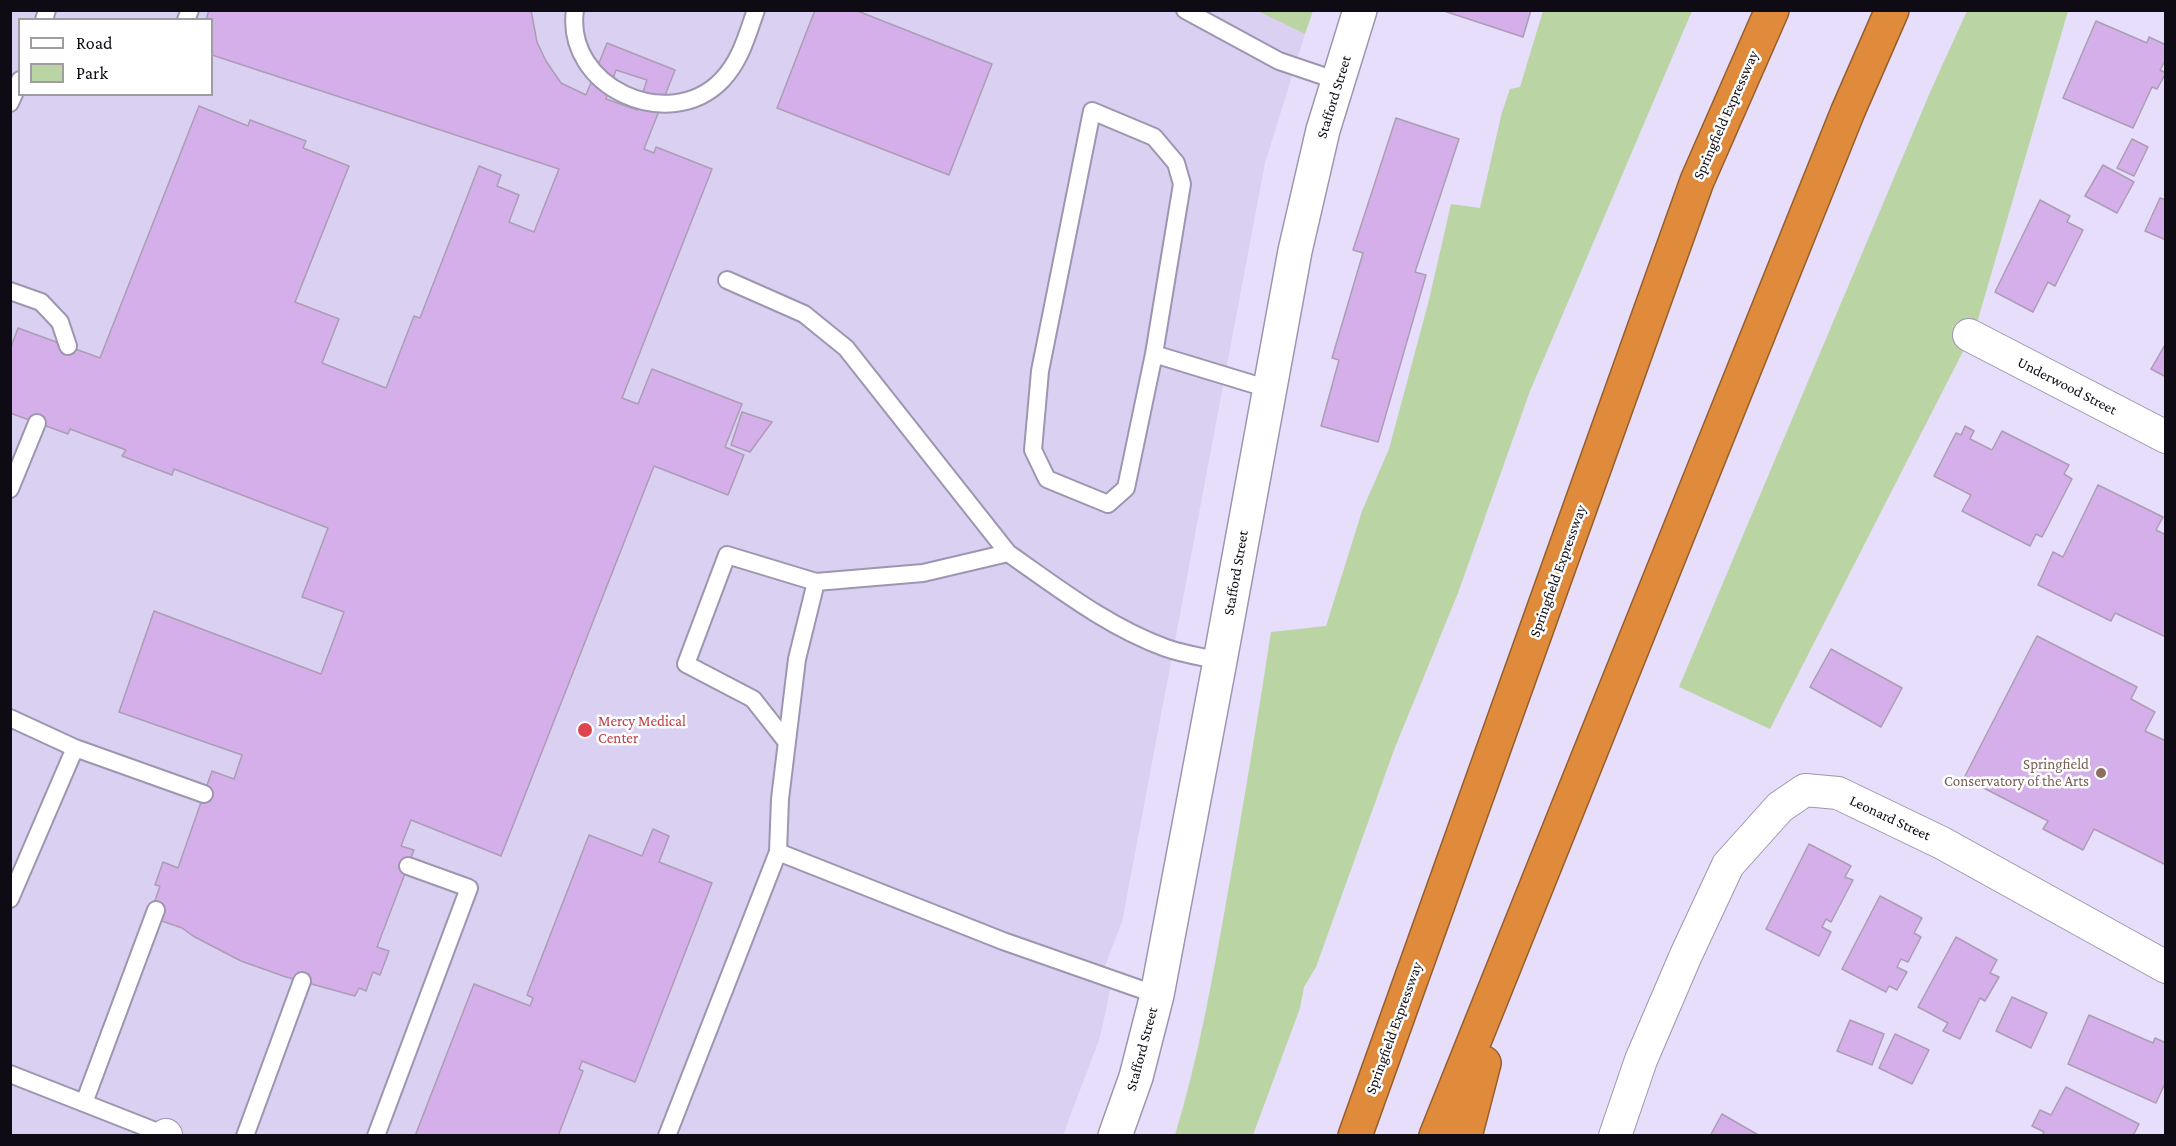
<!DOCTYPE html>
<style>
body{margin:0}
#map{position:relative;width:2176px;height:1146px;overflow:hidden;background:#e6defa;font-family:"Crimson Pro",serif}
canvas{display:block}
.frame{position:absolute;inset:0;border:12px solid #0e0b14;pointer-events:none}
.legend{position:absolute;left:18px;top:18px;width:195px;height:78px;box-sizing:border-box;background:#fff;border:2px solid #9f9da1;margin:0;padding:8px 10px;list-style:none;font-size:18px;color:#0e0b14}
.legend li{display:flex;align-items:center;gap:12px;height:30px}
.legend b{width:30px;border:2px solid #9f9da1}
</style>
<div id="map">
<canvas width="2176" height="1146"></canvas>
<div class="frame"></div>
<ul class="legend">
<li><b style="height:8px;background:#fff"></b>Road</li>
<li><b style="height:16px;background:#bbd4a4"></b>Park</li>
</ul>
</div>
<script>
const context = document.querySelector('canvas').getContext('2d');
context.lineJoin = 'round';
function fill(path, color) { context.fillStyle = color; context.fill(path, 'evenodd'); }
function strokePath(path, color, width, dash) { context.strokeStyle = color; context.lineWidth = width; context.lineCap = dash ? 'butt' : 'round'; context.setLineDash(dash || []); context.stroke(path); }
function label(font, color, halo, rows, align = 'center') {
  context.font = font + ' "Crimson Pro",serif'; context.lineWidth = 5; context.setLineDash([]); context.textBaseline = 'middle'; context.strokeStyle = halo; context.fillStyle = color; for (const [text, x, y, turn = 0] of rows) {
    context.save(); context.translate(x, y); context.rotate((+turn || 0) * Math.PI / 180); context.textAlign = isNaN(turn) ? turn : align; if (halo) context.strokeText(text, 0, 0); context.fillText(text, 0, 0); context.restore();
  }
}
fill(new Path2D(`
 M 1258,10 L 1305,34 L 1265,163 L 1122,922 L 1101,976 L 1112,977 L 1107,1006 L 1099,1040 L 1063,1135 L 11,1135 L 10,11 ZM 20,20 L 212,20 L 212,94 L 20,94 Z`), '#dad0f1');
fill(new Path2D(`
 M 1258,11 L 1313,11 L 1305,34 Z
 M 1543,11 L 1692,11 L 1530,391 L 1458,593 L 1394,750 L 1316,967 L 1304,987 L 1300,1008 L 1253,1135 L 1175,1135 C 1198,1060 1212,981 1226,903 C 1242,813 1257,723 1271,632 L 1326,626 L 1362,511 L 1389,449 L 1429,300 L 1451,204 L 1480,208 L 1502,112 L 1510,89 L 1520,87 Z
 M 1967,11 L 2068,11 L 1976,326 L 1770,729 L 1679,687 L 1931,90 Z`), '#bbd4a4');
const building = new Path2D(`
 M 209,10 L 531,10 L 537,42 L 546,61 L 561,83 L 586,95 L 607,43 L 675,70 L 644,149 L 654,153 L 656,147 L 712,169 L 622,398 L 638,404 L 652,369 L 742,404 L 725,447 L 744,455 L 728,495 L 654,466 L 501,856 L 411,820 L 401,846 L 414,850 L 377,947 L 389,951 L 380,975 L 373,972 L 366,991 L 359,988 L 355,996 L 286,977 L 241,961 L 193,936 L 182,928 L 156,919 L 152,909 L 160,886 L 155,885 L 163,862 L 178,868 L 212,771 L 234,779 L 242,755 L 119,712 L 154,611 L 321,674 L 344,612 L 302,597 L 328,528 L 174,469 L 172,475 L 122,456 L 126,450 L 70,429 L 68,434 L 10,413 L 10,350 L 18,328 L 100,358 L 199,106 L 248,126 L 250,120 L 306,141 L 303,148 L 349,166 L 295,302 L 339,319 L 322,363 L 386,388 L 414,316 L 420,318 L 479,166 L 501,175 L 497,186 L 519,195 L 509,222 L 534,232 L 559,169 L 212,55 L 212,20 L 206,20 ZM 616,70 L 647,80 L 637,110 L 606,99 Z
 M 815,10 L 855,10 L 992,64 L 949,175 L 777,108 Z
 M 1441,10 L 1531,10 L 1523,37 Z
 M 2096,21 L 2147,43 L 2149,37 L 2164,44 L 2166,47 L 2166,59 L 2160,70 L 2166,73 L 2157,89 L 2152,87 L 2133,128 L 2063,98 Z
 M 1396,118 L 1459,139 L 1415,272 L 1426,275 L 1378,442 L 1321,426 L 1339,360 L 1332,358 L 1363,253 L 1353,250 Z
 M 2132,139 L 2148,147 L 2134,176 L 2117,168 Z
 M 2103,165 L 2134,182 L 2117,213 L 2085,196 Z
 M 2160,198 L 2166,200 L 2166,240 L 2145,231 Z
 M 2040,200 L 2070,216 L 2067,222 L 2083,230 L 2055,286 L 2048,282 L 2033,312 L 1995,292 Z
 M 2166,343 L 2166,377 L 2151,369 Z
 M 742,412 L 772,422 L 750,452 L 731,445 Z
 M 1965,426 L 1974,431 L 1970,439 L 1992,450 L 2002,431 L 2069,465 L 2064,474 L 2072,479 L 2042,537 L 2036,534 L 2030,546 L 1962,511 L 1971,495 L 1934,476 L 1956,433 L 1961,435 Z
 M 2098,485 L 2163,517 L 2156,530 L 2166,535 L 2166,637 L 2115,613 L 2111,621 L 2038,585 L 2053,552 L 2063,557 Z
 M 2037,636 L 2137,687 L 2131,699 L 2155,712 L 2145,731 L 2166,741 L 2166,865 L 2094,829 L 2083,850 L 2043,829 L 2048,821 L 1964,778 Z
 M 1831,649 L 1902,688 L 1881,727 L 1810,687 Z
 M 653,829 L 669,836 L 659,862 L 712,883 L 635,1082 L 582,1061 L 579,1069 L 583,1071 L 558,1136 L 415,1136 L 474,984 L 530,1006 L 533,998 L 527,995 L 589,835 L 642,856 Z
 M 1809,844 L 1851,866 L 1845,877 L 1853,880 L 1831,922 L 1826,919 L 1822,927 L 1831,932 L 1819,956 L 1766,929 Z
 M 1880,896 L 1922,918 L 1914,933 L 1921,937 L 1908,962 L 1901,959 L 1897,967 L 1907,972 L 1897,990 L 1889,986 L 1886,992 L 1842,969 Z
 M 1956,937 L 1997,960 L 1990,973 L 1999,977 L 1985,1001 L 1980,998 L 1960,1039 L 1943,1031 L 1948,1023 L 1918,1007 Z
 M 2012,997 L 2047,1013 L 2031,1048 L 1996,1031 Z
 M 2089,1015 L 2153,1043 L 2155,1038 L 2166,1043 L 2166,1081 L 2156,1103 L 2068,1064 Z
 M 1850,1020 L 1884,1034 L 1872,1065 L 1837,1051 Z
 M 1895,1034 L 1929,1050 L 1912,1084 L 1879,1068 Z
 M 2066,1087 L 2139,1124 L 2133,1136 L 2042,1136 L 2044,1132 L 2032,1126 L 2040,1110 L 2051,1115 Z
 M 1722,1114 L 1760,1136 L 1710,1136 Z`);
fill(building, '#d5afea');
strokePath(building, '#ac9db5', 1.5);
const lane = new Path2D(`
 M 575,10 C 564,87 669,135 722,80 C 741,60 747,35 756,10
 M 1185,10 L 1279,61 L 1338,81
 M 44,20 L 47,10
 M 186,20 L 190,10
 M 10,103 L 20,80
 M 727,280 L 804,314 L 846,348 L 1008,553
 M 10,291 L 41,302 L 60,322 L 68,346
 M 1154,354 L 1182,184 L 1176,163 L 1154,137 L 1092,111 L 1040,371 L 1033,450 L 1047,479 L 1108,504 L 1126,488 L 1154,354 L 1269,389
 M 10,489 L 37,423
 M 10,718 L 75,748 L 204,794
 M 786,741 L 753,699 L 686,664 L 727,555 L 816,582
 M 778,852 L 780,799 L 797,659 L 816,582 L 923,573 L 1008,553 C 1058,588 1108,627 1166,648 C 1183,654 1203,657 1220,661
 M 10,899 L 75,748
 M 10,1074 L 168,1136
 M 84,1103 L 156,910
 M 245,1136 L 302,981
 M 376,1136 L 469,888 L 408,866
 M 667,1136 L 778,852 L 1003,941 L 1157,995`);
const street = new Path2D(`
 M 1969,335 L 2166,437
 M 166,1136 L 166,1135
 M 1615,1136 L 1641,1060 L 1686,955 L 1728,865 L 1780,807 L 1805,790 L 1838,793 L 1942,843 L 2166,967`);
const secondary = new Path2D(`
 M 1115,1136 L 1136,1077 L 1157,995 L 1220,661 L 1295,251 L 1323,130 L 1360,10`);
const highway = new Path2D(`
 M 1355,1136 L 1697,181 L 1772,10
 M 1436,1136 L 1848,111 L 1892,10
 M 1465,1136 L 1484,1063`);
strokePath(lane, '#9e96b0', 20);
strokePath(street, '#9e96b0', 34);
strokePath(secondary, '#9e96b0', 36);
strokePath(highway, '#965e2d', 36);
strokePath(lane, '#fff', 16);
strokePath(street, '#fff', 32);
strokePath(secondary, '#fff', 33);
strokePath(highway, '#df8b3b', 33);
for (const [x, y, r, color] of [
 [585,730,8,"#e0444e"],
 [2101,773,6,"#8d6e63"]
]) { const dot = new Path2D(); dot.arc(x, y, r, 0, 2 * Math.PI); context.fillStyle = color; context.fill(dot); strokePath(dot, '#fff', 2); }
label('15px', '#0e0b14', '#fff', [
 ["Stafford Street",1334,97,-73],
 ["Springfield Expressway",1726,115,-66],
 ["Underwood Street",2067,386,27],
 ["Springfield Expressway",1558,571,-70],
 ["Stafford Street",1236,573,-80],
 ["Leonard Street",1890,818,25],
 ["Springfield Expressway",1394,1028,-70],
 ["Stafford Street",1142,1049,-75]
]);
label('15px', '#be3a42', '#fff', [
 ["Mercy Medical",598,721],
 ["Center",598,738]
], 'left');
label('15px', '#785e54', '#fff', [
 ["Springfield",2089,764],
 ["Conservatory of the Arts",2089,781]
], 'right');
</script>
